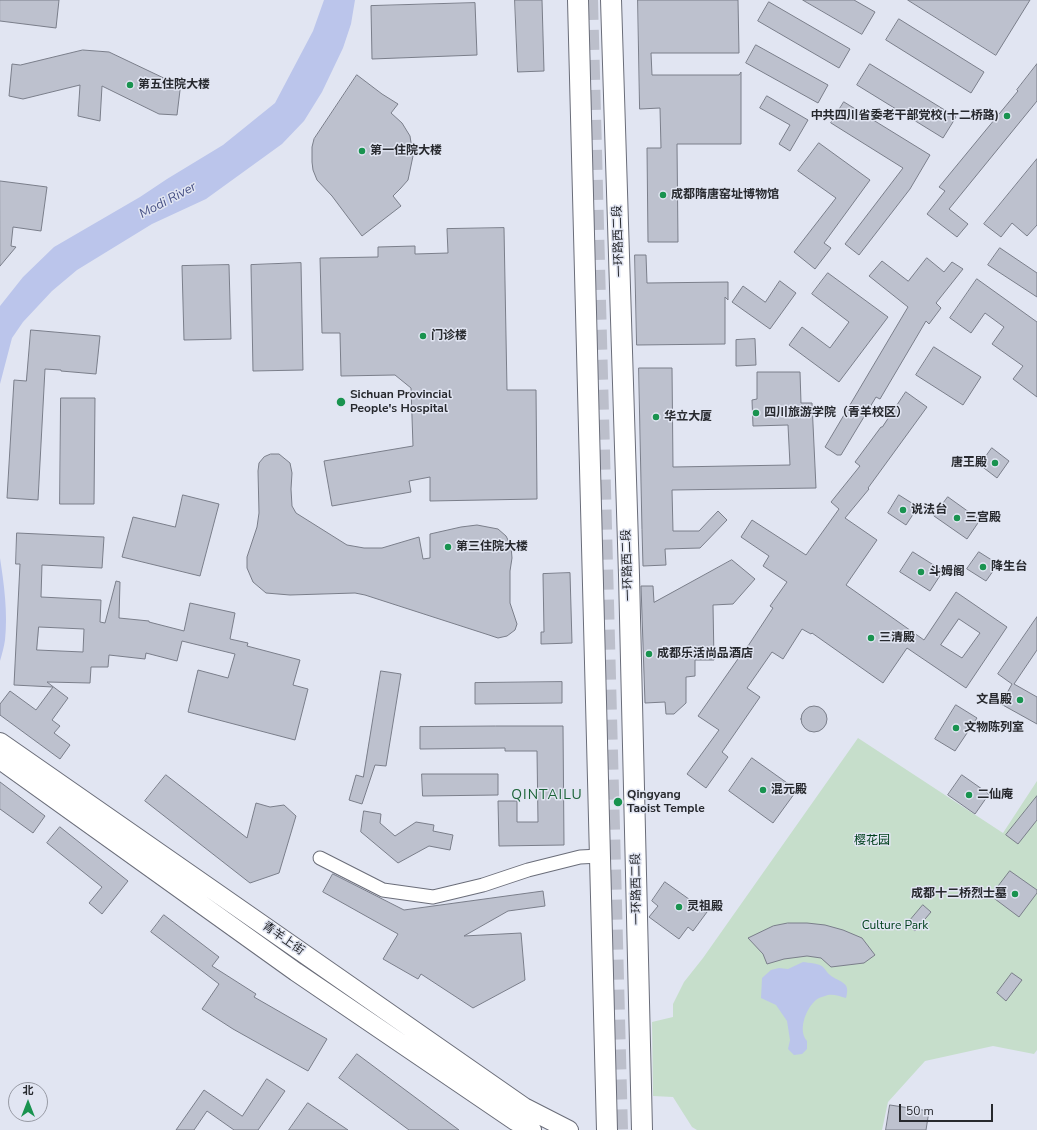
<!DOCTYPE html>
<meta charset="utf-8">
<style>
body{margin:0}
#map{position:relative;width:1037px;height:1130px;overflow:hidden;background:#e1e5f2;font-family:"Nunito Sans","Noto Sans SC",sans-serif}
canvas{display:block}
.north{position:absolute;left:8px;top:1082px;width:40px;height:40px;box-sizing:border-box;background:#e1e5f2;border:1px solid #979aa4;border-radius:50%;rotate:0deg;font-size:11px;font-weight:700;line-height:16px;text-align:center;color:#27292e}
.north::after{content:'';display:block;margin:auto;width:14px;height:18px;background:#19934f;clip-path:polygon(50% 0,100% 100%,50% 72%,0 100%)}
.scale{position:absolute;left:899px;top:1104px;width:94px;height:18px;box-sizing:border-box;border:2px solid #27292e;border-top:0;padding-left:5px;font-size:12px;line-height:14px;white-space:nowrap;color:#27292e;-webkit-text-stroke:3px #e1e5f2;paint-order:stroke}
</style>
<div id="map">
<canvas width="1037" height="1130"></canvas>
<div class="north">北</div>
<div class="scale">50 m</div>
</div>
<script>
const context = document.querySelector('canvas').getContext('2d');
context.lineJoin = 'round';
function fill(path, color) { context.fillStyle = color; context.fill(path, 'evenodd'); }
function strokePath(path, color, width, dash) { context.strokeStyle = color; context.lineWidth = width; context.lineCap = dash ? 'butt' : 'round'; context.setLineDash(dash || []); context.stroke(path); }
function label(font, color, halo, rows, align = 'center') {
  context.font = font + ' "Nunito Sans","Noto Sans SC",sans-serif'; context.lineWidth = 3; context.setLineDash([]); context.textBaseline = 'middle'; context.strokeStyle = halo; context.fillStyle = color; for (const [text, x, y, turn = 0] of rows) {
    context.save(); context.translate(x, y); context.rotate((+turn || 0) * Math.PI / 180); context.textAlign = isNaN(turn) ? turn : align; if (halo) context.strokeText(text, 0, 0); context.fillText(text, 0, 0); context.restore();
  }
}
fill(new Path2D(`
 M 858,738 L 1003,833 L 1037,781 L 1037,1050 L 1034,1054 L 993,1046 L 925,1061 L 888,1102 L 882,1130 L 697,1130 L 692,1127 L 673,1097 L 653,1096 L 652,1022 L 673,1017 L 673,1004 L 684,982 L 703,958 Z`), '#c6decb');
fill(new Path2D(`
 M 324,0 L 355,0 L 351,24 L 343,48 L 322,92 L 304,121 L 282,144 L 206,199 L 152,224 L 77,270 L 52,291 L 23,322 L 12,338 L 0,384 L 0,306 L 23,277 L 54,247 L 140,197 L 167,179 L 223,145 L 275,103 L 313,31 Z
 M 0,558 C 4,584 8,613 5,640 C 4,647 2,654 0,661 Z
 M 803,962 C 809,963 820,963 824,968 C 826,970 827,973 830,975 C 840,983 851,981 846,998 C 839,996 831,993 825,996 C 821,997 816,999 814,1002 C 805,1011 798,1031 807,1041 L 807,1049 L 802,1054 L 794,1055 L 788,1049 L 790,1040 L 787,1021 L 776,1005 L 761,998 L 762,978 L 771,970 L 779,968 L 788,969 Z`), '#bbc5eb');
const building = new Path2D(`
 M 0,0 L 59,0 L 56,28 L 0,21 Z
 M 515,0 L 542,0 L 544,71 L 518,72 Z
 M 638,0 L 738,0 L 739,53 L 651,53 L 652,75 L 739,75 L 741,72 L 741,144 L 677,144 L 678,242 L 648,242 L 647,148 L 661,148 L 660,108 L 640,109 Z
 M 803,0 L 854,0 L 875,12 L 862,34 Z
 M 908,0 L 1030,0 L 996,55 Z
 M 769,2 L 850,49 L 839,68 L 758,21 Z
 M 475,3 L 477,55 L 372,59 L 371,6 Z
 M 899,19 L 984,72 L 971,93 L 886,40 Z
 M 756,45 L 828,85 L 818,103 L 746,63 Z
 M 83,50 L 109,52 L 170,81 L 181,82 L 177,115 L 159,114 L 102,86 L 100,121 L 78,116 L 80,85 L 23,99 L 9,96 L 12,64 L 20,65 Z
 M 870,64 L 956,117 L 943,138 L 857,85 Z
 M 1037,64 L 1037,101 L 949,209 L 968,224 L 957,237 L 927,214 L 945,191 L 939,187 L 1018,91 L 1017,90 Z
 M 357,75 L 382,94 L 398,104 L 391,113 L 402,123 L 410,136 L 413,156 L 408,180 L 400,189 L 393,196 L 401,206 L 362,236 L 332,196 L 317,180 L 313,170 L 312,162 L 312,147 L 314,139 Z
 M 767,96 L 808,120 L 790,151 L 779,144 L 790,125 L 760,108 Z
 M 844,102 L 930,155 L 910,189 L 859,255 L 845,244 L 903,168 L 831,123 Z
 M 819,143 L 870,180 L 824,243 L 831,248 L 815,269 L 794,252 L 836,198 L 798,171 Z
 M 1037,159 L 1037,225 L 1027,236 L 1012,223 L 1001,237 L 984,224 Z
 M 0,181 L 47,187 L 41,231 L 13,227 L 11,246 L 16,247 L 0,266 Z
 M 504,228 L 507,390 L 536,390 L 537,499 L 430,501 L 430,477 L 409,481 L 411,492 L 332,506 L 324,461 L 413,446 L 411,388 L 395,375 L 341,376 L 340,333 L 322,333 L 320,258 L 378,257 L 378,247 L 415,246 L 415,254 L 448,253 L 447,229 Z
 M 1000,248 L 1037,273 L 1037,297 L 988,265 Z
 M 635,255 L 646,255 L 647,283 L 728,282 L 728,300 L 725,297 L 725,344 L 637,345 Z
 M 927,258 L 944,272 L 952,262 L 963,269 L 936,303 L 941,308 L 929,324 L 926,321 L 880,399 L 876,397 L 841,455 L 837,455 L 825,447 L 908,307 L 869,276 L 882,261 L 908,281 Z
 M 301,263 L 303,370 L 253,371 L 251,265 Z
 M 229,265 L 231,339 L 184,340 L 182,266 Z
 M 828,273 L 888,317 L 839,382 L 789,345 L 802,327 L 830,348 L 849,322 L 812,294 Z
 M 977,279 L 1037,322 L 1037,397 L 1013,379 L 1023,366 L 992,344 L 1004,327 L 985,313 L 971,333 L 950,318 Z
 M 780,281 L 796,293 L 770,329 L 732,302 L 743,286 L 765,302 Z
 M 31,330 L 100,336 L 96,374 L 61,371 L 61,370 L 45,369 L 38,500 L 7,498 L 14,380 L 26,381 Z
 M 755,339 L 756,365 L 736,366 L 736,340 Z
 M 934,347 L 981,377 L 963,405 L 916,375 Z
 M 639,368 L 672,368 L 673,467 L 790,465 L 788,425 L 753,426 L 752,400 L 757,399 L 757,372 L 800,372 L 801,403 L 812,403 L 816,488 L 672,490 L 673,531 L 699,531 L 718,511 L 727,520 L 700,548 L 665,549 L 666,565 L 643,566 L 642,530 Z
 M 906,392 L 927,407 L 868,488 L 869,489 L 845,518 L 877,540 L 846,585 L 924,640 L 956,592 L 1007,627 L 966,688 L 907,648 L 883,683 L 812,633 L 811,634 L 802,629 L 783,659 L 772,652 L 747,688 L 760,697 L 722,752 L 728,757 L 706,788 L 687,774 L 719,730 L 698,716 L 747,646 L 748,646 L 773,608 L 770,606 L 787,582 L 763,566 L 769,556 L 741,537 L 752,520 L 806,555 L 839,509 L 831,502 L 860,466 L 855,462 L 881,427 L 882,427 ZM 959,619 L 980,633 L 962,658 L 941,645 Z
 M 61,398 L 95,398 L 94,504 L 60,504 Z
 M 992,448 L 1009,461 L 997,478 L 980,465 Z
 M 271,454 L 279,454 L 290,463 L 292,473 L 291,489 L 292,506 L 296,513 L 347,545 L 364,548 L 382,548 L 419,537 L 423,559 L 430,558 L 430,534 L 461,527 L 477,525 L 498,529 L 506,536 L 511,546 L 512,558 L 510,571 L 510,603 L 517,624 L 515,630 L 507,636 L 498,638 L 489,635 L 365,595 L 355,593 L 290,595 L 266,593 L 253,582 L 247,568 L 247,557 L 257,527 L 259,513 L 258,471 L 259,463 L 264,457 Z
 M 183,495 L 219,504 L 200,576 L 122,557 L 133,517 L 175,527 Z
 M 899,495 L 918,507 L 906,525 L 888,513 Z
 M 948,497 L 980,520 L 967,539 L 934,516 Z
 M 17,533 L 104,537 L 102,568 L 42,565 L 41,597 L 101,600 L 100,622 L 105,623 L 116,581 L 120,582 L 119,618 L 149,621 L 149,622 L 184,631 L 190,603 L 235,613 L 230,639 L 248,643 L 247,646 L 300,660 L 293,685 L 308,689 L 295,740 L 188,712 L 198,670 L 228,678 L 235,654 L 182,641 L 177,661 L 146,653 L 145,659 L 109,655 L 108,667 L 91,667 L 90,683 L 47,682 L 68,698 L 52,720 L 60,726 L 54,733 L 70,745 L 60,759 L 0,715 L 0,704 L 10,691 L 36,710 L 53,687 L 14,685 L 20,564 L 16,564 ZM 39,627 L 84,629 L 83,652 L 37,650 Z
 M 913,552 L 943,571 L 930,591 L 900,572 Z
 M 979,552 L 998,564 L 986,581 L 967,569 Z
 M 732,560 L 755,579 L 733,604 L 713,605 L 714,660 L 695,660 L 695,676 L 686,677 L 686,703 L 674,714 L 666,714 L 665,702 L 645,703 L 641,586 L 653,586 L 654,602 Z
 M 570,573 L 572,643 L 541,644 L 541,632 L 544,632 L 543,574 Z
 M 1037,617 L 1037,650 L 1014,684 L 1037,697 L 1037,724 L 1001,704 L 1012,684 L 998,674 Z
 M 381,671 L 401,674 L 386,766 L 375,765 L 362,804 L 349,800 L 356,775 L 363,777 Z
 M 562,682 L 562,703 L 475,704 L 475,683 Z
 M 956,705 L 977,718 L 955,751 L 935,739 Z
 M801 719a13 13 0 1 1 26 0a13 13 0 1 1-26 0Z
 M 496,726 L 563,726 L 564,845 L 499,846 L 498,801 L 517,801 L 517,822 L 538,822 L 537,751 L 505,751 L 505,748 L 420,749 L 420,727 Z
 M 752,758 L 797,790 L 773,823 L 729,791 Z
 M 422,774 L 498,774 L 498,795 L 423,796 Z
 M 166,775 L 247,838 L 256,803 L 270,807 L 284,805 L 296,816 L 279,873 L 250,883 L 145,801 Z
 M 962,775 L 989,794 L 975,814 L 948,795 Z
 M 0,782 L 45,816 L 33,833 L 0,809 Z
 M 1037,796 L 1037,820 L 1018,844 L 1006,835 Z
 M 364,811 L 381,814 L 380,823 L 395,836 L 416,822 L 434,825 L 433,831 L 453,835 L 450,850 L 429,846 L 398,863 L 361,832 Z
 M 60,827 L 128,881 L 102,914 L 89,903 L 102,887 L 47,843 Z
 M 1010,871 L 1037,890 L 1037,893 L 1019,917 L 991,896 Z
 M 333,874 L 404,910 L 543,891 L 545,906 L 508,911 L 464,936 L 521,933 L 525,980 L 473,1008 L 421,974 L 418,979 L 383,959 L 398,934 L 323,892 Z
 M 665,882 L 707,912 L 693,931 L 688,927 L 679,939 L 649,917 L 658,906 L 652,901 Z
 M 923,905 L 931,912 L 915,931 L 907,924 Z
 M 164,915 L 219,957 L 212,966 L 256,994 L 254,997 L 327,1039 L 308,1071 L 233,1029 L 202,1009 L 219,984 L 151,932 Z
 M 788,923 L 807,923 L 825,925 L 843,930 L 862,938 L 875,955 L 864,963 L 831,967 L 821,958 L 807,956 L 784,959 L 767,964 L 763,954 L 748,938 L 773,926 Z
 M 1012,973 L 1022,980 L 1006,1001 L 997,993 Z
 M 357,1054 L 459,1130 L 409,1130 L 339,1078 Z
 M 267,1079 L 285,1091 L 258,1130 L 234,1130 L 207,1111 L 194,1130 L 176,1130 L 204,1090 L 242,1116 Z
 M 308,1103 L 348,1130 L 289,1130 Z
 M 890,1105 L 929,1111 L 926,1130 L 886,1130 Z`);
fill(building, '#bdc1ce');
strokePath(building, '#7a7e8a', 1);
strokePath(new Path2D(`
 M 588,0 L 618,1130`), '#bcbfcb', 20, [20, 10]);
const street = new Path2D(`
 M 320,858 L 383,890 L 433,897 L 483,885 L 528,870 L 580,857 L 600,856`);
const secondary = new Path2D(`
 M 0,742 L 524,1107 L 569,1130
 M 0,760 L 296,972 L 515,1121 L 532,1130`);
const primary = new Path2D(`
 M 578,0 L 607,1130
 M 611,0 L 629,575 L 642,1130`);
strokePath(street, '#6a6d79', 15);
strokePath(secondary, '#6a6d79', 20);
strokePath(primary, '#6a6d79', 22);
strokePath(street, '#fff', 13);
strokePath(secondary, '#fff', 18);
strokePath(primary, '#fff', 20);
for (const [x, y, r, color] of [
 [130,85,4,"#19934f"],
 [1007,116,4,"#19934f"],
 [362,151,4,"#19934f"],
 [663,195,4,"#19934f"],
 [423,336,4,"#19934f"],
 [341,402,5,"#19934f"],
 [756,413,4,"#19934f"],
 [656,417,4,"#19934f"],
 [995,463,4,"#19934f"],
 [903,510,4,"#19934f"],
 [957,518,4,"#19934f"],
 [448,547,4,"#19934f"],
 [983,567,4,"#19934f"],
 [921,572,4,"#19934f"],
 [871,638,4,"#19934f"],
 [649,654,4,"#19934f"],
 [1020,700,4,"#19934f"],
 [956,728,4,"#19934f"],
 [763,790,4,"#19934f"],
 [969,795,4,"#19934f"],
 [618,802,5,"#19934f"],
 [1015,894,4,"#19934f"],
 [679,907,4,"#19934f"]
]) { const dot = new Path2D(); dot.arc(x, y, r, 0, 2 * Math.PI); context.fillStyle = color; context.fill(dot); strokePath(dot, '#e1e5f2', 1.5); }
label('bold 12px', '#27292e', '#e1e5f2', [
 ["第五住院大楼",138,85],
 ["中共四川省委老干部党校(十二桥路)",999,116,"right"],
 ["第一住院大楼",370,151],
 ["成都隋唐窑址博物馆",671,195],
 ["门诊楼",431,336],
 ["Sichuan Provincial",350,395],
 ["People's Hospital",350,409],
 ["四川旅游学院（青羊校区）",764,413],
 ["华立大厦",664,417],
 ["唐王殿",987,463,"right"],
 ["说法台",911,510],
 ["三宫殿",965,518],
 ["第三住院大楼",456,547],
 ["降生台",991,567],
 ["斗姆阁",929,572],
 ["三清殿",879,638],
 ["成都乐活尚品酒店",657,654],
 ["文昌殿",1012,700,"right"],
 ["文物陈列室",964,728],
 ["混元殿",771,790],
 ["Qingyang",627,795],
 ["Taoist Temple",627,809],
 ["二仙庵",977,795],
 ["成都十二桥烈士墓",1007,894,"right"],
 ["灵祖殿",687,907]
], 'left');
label('12px', '#27292e', '#e1e5f2', [
 ["一环路西二段",619,241,-92],
 ["一环路西二段",628,565,-92],
 ["一环路西二段",637,889,-91],
 ["青羊上街",283,939,35]
]);
label('12px', '#00401d', '#e1e5f2', [
 ["樱花园",872,841],
 ["Culture Park",895,926]
]);
label('italic 13px', '#495387', '#e1e5f2', [
 ["Modi River",168,201,-28]
]);
context.letterSpacing = '1px';
label('14px', '#1b6337', '#e1e5f2', [
 ["QINTAILU",547,796]
]);
context.letterSpacing = '0px';
</script>
